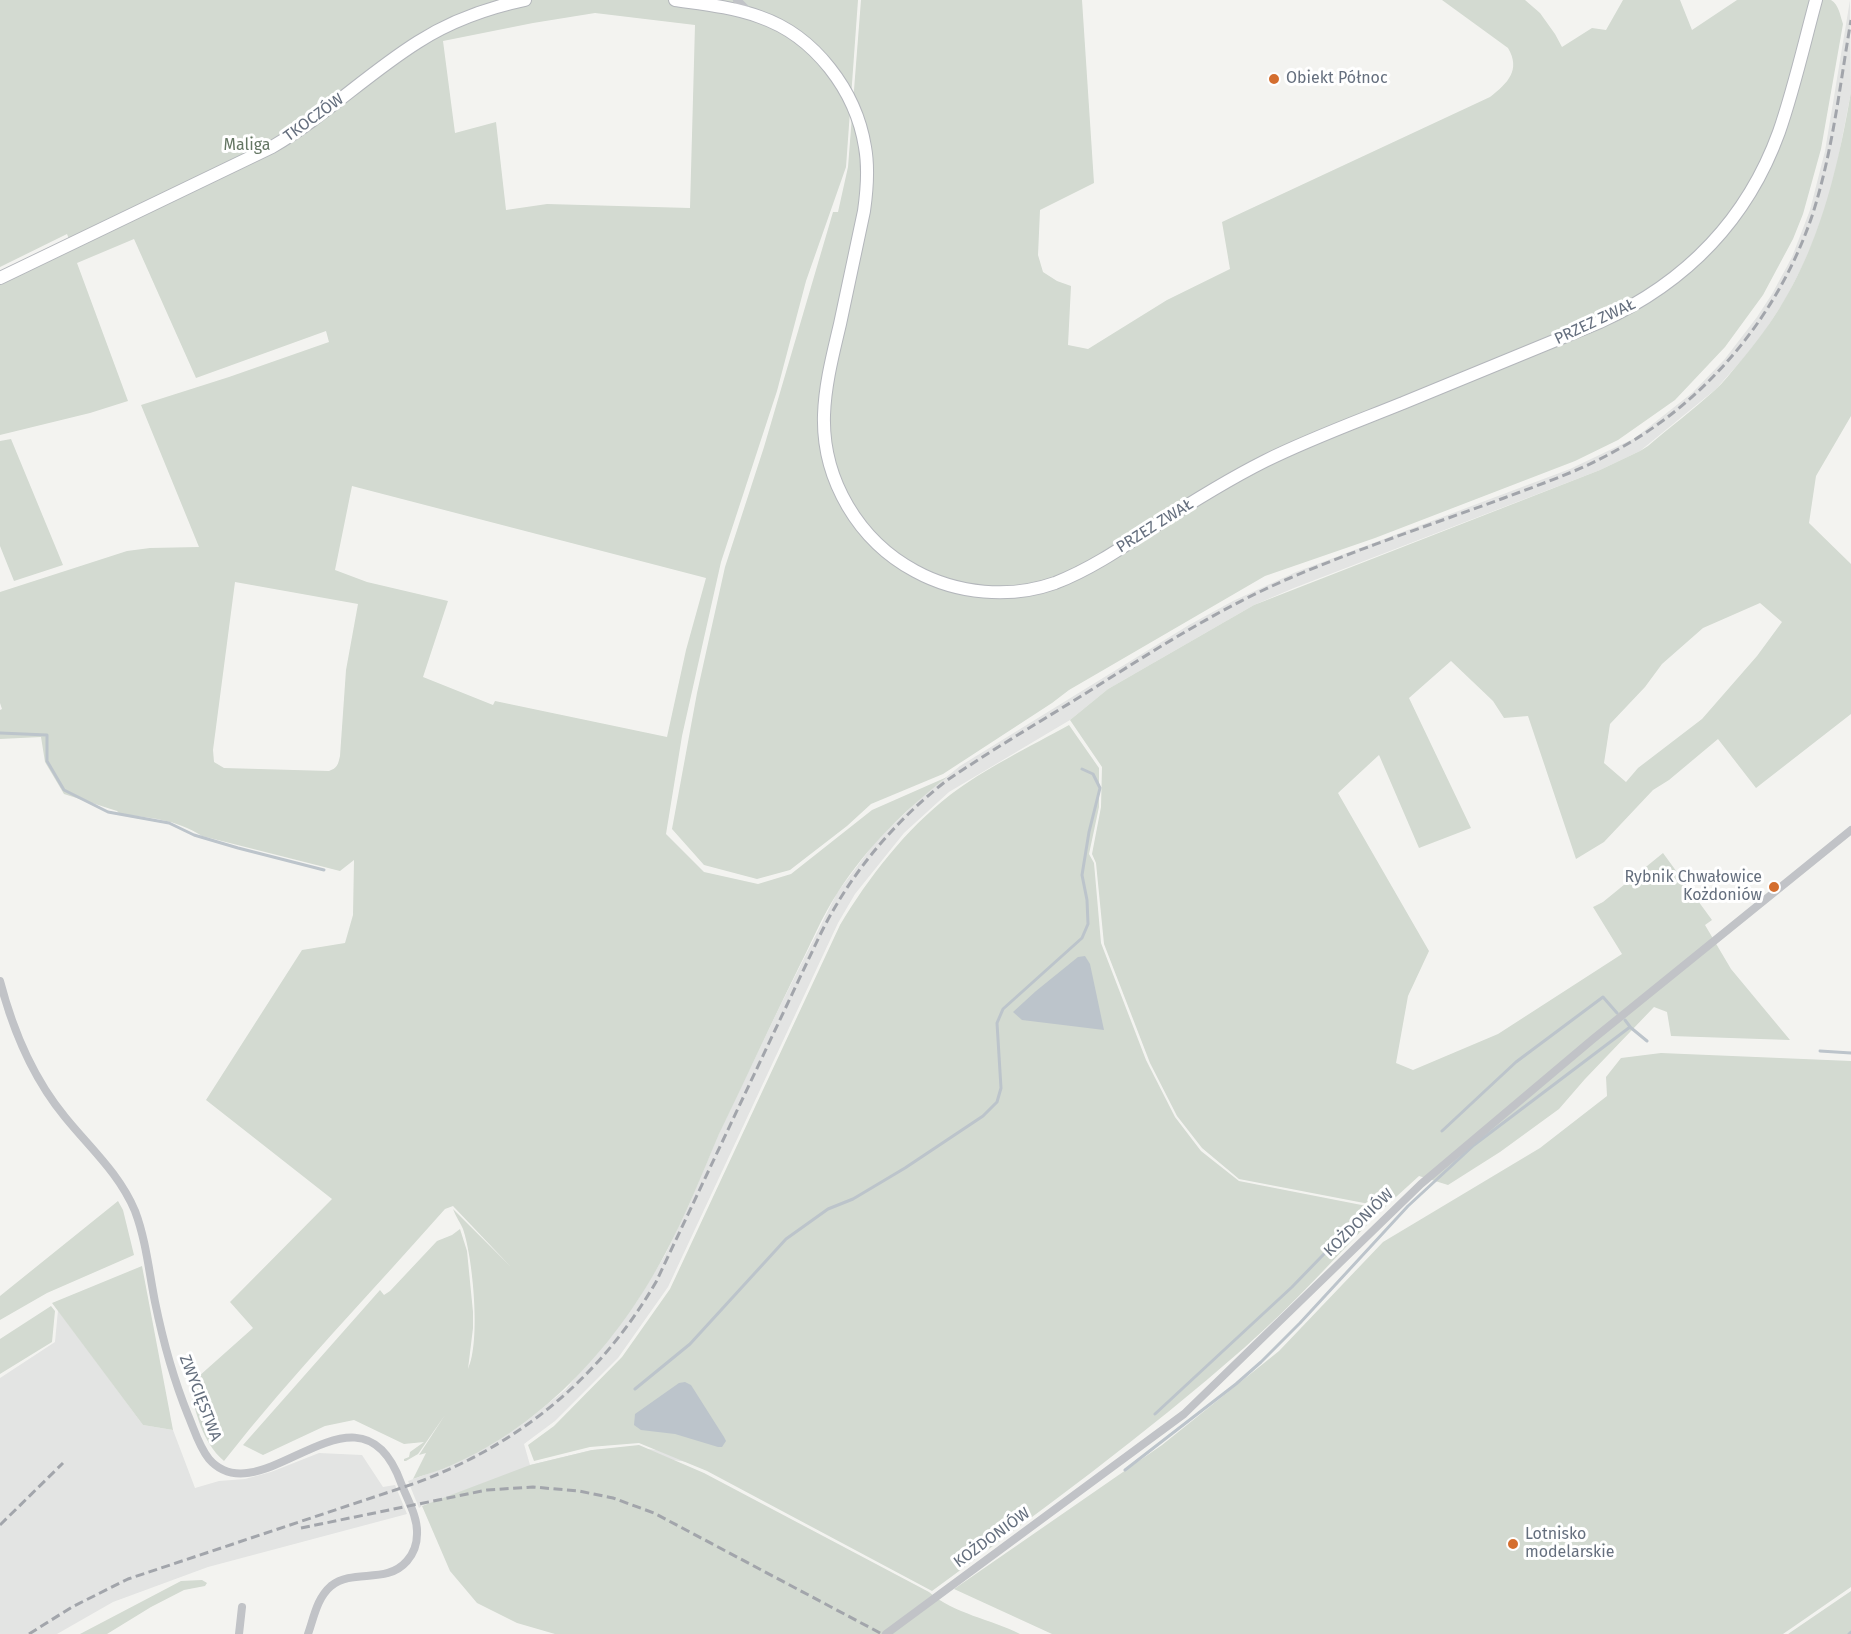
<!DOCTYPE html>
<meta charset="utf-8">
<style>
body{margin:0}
canvas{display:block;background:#f3f3f0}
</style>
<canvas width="1851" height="1634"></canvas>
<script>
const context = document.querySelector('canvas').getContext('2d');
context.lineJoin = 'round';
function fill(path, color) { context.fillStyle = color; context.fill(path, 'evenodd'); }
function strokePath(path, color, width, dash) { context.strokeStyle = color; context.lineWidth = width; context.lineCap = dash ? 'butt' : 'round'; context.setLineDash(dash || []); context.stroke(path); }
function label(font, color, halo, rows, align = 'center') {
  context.font = font + ' "Fira Sans",sans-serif'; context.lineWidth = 6; context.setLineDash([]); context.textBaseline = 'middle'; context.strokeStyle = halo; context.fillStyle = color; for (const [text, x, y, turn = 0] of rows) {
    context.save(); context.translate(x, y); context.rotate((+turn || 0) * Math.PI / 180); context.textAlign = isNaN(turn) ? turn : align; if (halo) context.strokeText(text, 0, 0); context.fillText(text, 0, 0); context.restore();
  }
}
fill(new Path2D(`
 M 1850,0 L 1851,92 L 1834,180 L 1823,219 L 1803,265 L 1785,300 L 1756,344 L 1716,389 L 1640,451 L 1600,470 L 1294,588 L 1254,605 L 1108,689 L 1070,720 L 949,792 L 904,833 L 855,894 L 838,923 L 668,1287 L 618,1358 L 555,1421 L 524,1444 L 530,1465 L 592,1450 L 638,1448 L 676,1452 L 738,1480 L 688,1462 L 658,1458 L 423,1505 L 419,1508 L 408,1481 L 452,1465 L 494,1443 L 524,1423 L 566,1389 L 637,1301 L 665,1255 L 688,1207 L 720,1131 L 781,1004 L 837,893 L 876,841 L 925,794 L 960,766 L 1189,625 L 1233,601 L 1296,572 L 1570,469 L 1635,438 L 1692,393 L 1724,360 L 1757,317 L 1772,294 L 1792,257 L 1810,210 L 1825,151 Z
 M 58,1310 L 143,1425 L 173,1430 L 195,1488 L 219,1481 L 245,1479 L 271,1472 L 319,1453 L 362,1455 L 383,1487 L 395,1485 L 407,1514 L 208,1567 L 113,1602 L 57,1634 L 0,1634 L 0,1378 L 55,1342 Z`), '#e3e4e3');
fill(new Path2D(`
 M 0,0 L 858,0 L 846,167 L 806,281 L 777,391 L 721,562 L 682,736 L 666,834 L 704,872 L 758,884 L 791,874 L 872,810 L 947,777 C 906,809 867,847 838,892 C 822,916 811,944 798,969 C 779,1007 761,1046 743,1084 C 735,1101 727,1117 719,1134 C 702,1174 686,1215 665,1254 C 618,1343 545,1424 452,1465 C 439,1471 426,1474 413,1479 L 426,1453 L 419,1455 L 445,1415 L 418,1454 L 406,1461 L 404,1461 L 404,1459 L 409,1457 L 410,1452 L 424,1442 L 404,1444 L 354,1420 L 325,1426 L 263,1455 L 243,1445 L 380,1290 L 384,1295 L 390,1291 L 437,1241 L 452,1235 L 460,1229 L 467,1251 L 473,1312 L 473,1328 L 468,1369 C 481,1342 473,1258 463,1229 C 460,1222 456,1217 453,1209 L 511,1267 L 453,1206 L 445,1209 C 371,1293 293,1373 224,1461 C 202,1442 196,1413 189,1385 L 253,1328 L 230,1302 L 332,1199 L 206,1100 L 302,950 L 345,943 L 353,915 L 354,860 L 340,871 L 202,836 C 175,819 151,818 120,814 L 117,811 L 64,794 L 45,762 L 41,737 L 0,739 L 0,710 L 2,709 L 0,703 L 0,592 L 127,551 L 150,548 L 199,547 L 141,405 L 229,377 L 329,342 L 326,331 L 196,378 L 134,239 L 77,263 L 128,401 L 90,413 L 0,435 L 0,285 L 73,249 L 67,234 L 0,267 ZM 595,13 L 695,25 L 690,208 L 547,204 L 506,210 L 496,122 L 455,133 L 443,41 L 533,23 ZM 352,486 L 706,578 L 686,650 L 667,737 L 495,701 L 493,705 L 423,677 L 448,601 L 367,582 L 335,570 ZM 235,582 L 358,604 L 346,670 L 340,756 C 338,765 337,768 329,771 L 224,768 L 214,762 L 213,750 Z
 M 861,0 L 1082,0 L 1094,183 L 1040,210 L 1038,255 L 1043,272 L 1057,281 L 1071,286 L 1068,345 L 1088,349 L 1167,300 L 1230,269 L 1222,222 L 1490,97 C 1508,83 1521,70 1508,48 L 1442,0 L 1525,0 L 1540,13 L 1555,34 L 1562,47 L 1592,28 L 1606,30 L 1623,0 L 1680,0 L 1692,30 L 1737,0 L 1831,0 C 1839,5 1840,15 1843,24 L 1821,149 L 1803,214 L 1793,239 L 1763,295 L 1725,347 L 1675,400 L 1618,440 L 1575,461 L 1375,538 L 1265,576 L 1069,690 L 1052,703 L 943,774 L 871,804 L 847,826 L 790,870 L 757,879 L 704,865 L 672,829 L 697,693 L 725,567 L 764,447 L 833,212 L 838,212 L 848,167 Z
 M 1851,92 L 1851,416 L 1816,476 L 1809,523 L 1851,564 L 1851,714 L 1756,788 L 1718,739 L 1669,780 L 1653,790 L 1604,842 L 1576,859 L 1528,716 L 1504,718 L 1493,701 L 1451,661 L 1409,698 L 1471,828 L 1419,848 L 1379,755 L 1338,793 L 1429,951 L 1408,996 L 1396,1063 L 1413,1070 L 1498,1034 L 1622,954 L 1593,907 L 1603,902 L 1663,853 L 1712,920 L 1705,925 L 1731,969 L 1790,1040 L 1671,1036 L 1667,1012 L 1654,1007 L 1585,1079 L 1559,1109 L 1500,1152 L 1448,1185 L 1419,1176 L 1385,1207 L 1239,1179 L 1202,1148 L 1177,1116 L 1150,1063 L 1104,944 L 1096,863 L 1092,854 L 1101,807 L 1102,767 L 1070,720 L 1108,689 L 1254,605 L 1600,470 L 1640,451 L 1648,446 C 1670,427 1693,410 1715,390 C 1724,382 1731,372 1739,363 C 1810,282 1833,195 1851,92 ZM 1760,603 L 1782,622 L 1757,656 L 1702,719 L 1638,768 L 1626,782 L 1604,763 L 1610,724 L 1645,687 L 1662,664 L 1703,628 Z
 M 11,439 L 63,565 L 14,581 L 0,546 L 0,441 Z
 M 1069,725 L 1099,768 L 1099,807 L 1089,854 L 1094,863 L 1101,943 L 1146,1060 L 1175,1117 L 1201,1151 L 1239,1181 L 1382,1209 C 1337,1256 1293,1305 1244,1348 C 1145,1435 1038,1513 932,1591 L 707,1471 L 639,1443 L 590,1447 L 534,1461 L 528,1445 L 554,1426 L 622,1357 L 670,1289 L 840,925 C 869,877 905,830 950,795 C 984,769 1031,746 1069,725 Z
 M 1661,1053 L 1851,1061 L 1851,1587 L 1783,1634 L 1052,1634 L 954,1589 L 1162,1445 L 1279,1351 L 1383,1242 L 1540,1148 L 1607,1096 L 1606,1077 L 1621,1058 Z
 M 118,1201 L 123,1210 L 134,1255 L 47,1293 L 0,1320 L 0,1296 Z
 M 142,1266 L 173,1430 L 143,1425 L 52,1303 Z
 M 51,1306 L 55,1311 L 52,1342 L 0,1374 L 0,1339 Z
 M 639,1445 L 704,1473 L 929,1592 C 954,1614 991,1619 1020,1634 L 555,1634 L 517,1623 L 477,1603 L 450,1571 L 422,1506 L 530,1465 L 592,1450 Z
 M 202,1580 L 207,1583 L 205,1586 L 184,1590 L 151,1607 L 107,1634 L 80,1634 L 181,1581 Z
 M 1851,1591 L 1851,1634 L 1788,1634 Z`), '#d3dad1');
fill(new Path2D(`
 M 1085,956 L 1090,964 L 1104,1030 L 1022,1020 L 1013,1012 L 1036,991 L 1078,957 Z
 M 685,1382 L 691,1385 L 724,1437 L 726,1441 L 722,1447 L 718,1447 L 675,1434 L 641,1430 L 634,1425 L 635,1414 L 679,1383 Z`), '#bcc4cb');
strokePath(new Path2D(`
 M 0,733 L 47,735 L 47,761 L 64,790 L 108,812 L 169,823 L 194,835 L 238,848 L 324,870
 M 1625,1020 L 1631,1028
 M 1820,1051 L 1851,1053
 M 1442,1131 L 1516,1062 L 1603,997 L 1617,1013
 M 635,1389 L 690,1344 L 786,1239 L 828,1209 L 853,1199 L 905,1168 L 983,1116 L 997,1102 L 1001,1088 L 997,1023 L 1003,1009 L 1082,938 L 1088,924 L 1087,900 L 1082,875 L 1089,832 L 1100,788 L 1093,774 L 1082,769
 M 1155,1414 L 1292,1287 L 1355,1222
 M 1125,1470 L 1236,1384 L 1261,1362 L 1300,1323 L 1408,1206 L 1474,1145 L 1630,1027 L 1647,1041
 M 1849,1634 L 1851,1632`), '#bcc4cb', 3);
const secondary = new Path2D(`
 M 675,0 C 703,4 733,7 760,17 C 815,36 856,91 865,147 C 869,169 867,190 864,211 C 856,249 848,287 840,324 C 833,354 825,384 824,415 C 822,480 859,541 915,571 C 957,594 1010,599 1055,583 C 1089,570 1120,549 1150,529 C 1187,505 1225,481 1265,461 C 1309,439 1356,422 1403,403 C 1469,376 1535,349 1600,322 C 1685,283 1747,220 1779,132 C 1794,89 1804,44 1816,0
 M 0,278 L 272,147 C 324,117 367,74 418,42 C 451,21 487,8 525,0`);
strokePath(secondary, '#b3b6bb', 14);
strokePath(new Path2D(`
 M 737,0 L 748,11
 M 0,981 C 13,1031 32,1077 65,1117 C 90,1148 119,1173 135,1211 C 146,1240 149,1272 155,1302 C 163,1341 173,1378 188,1415 C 194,1429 199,1447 209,1459 C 261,1519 359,1366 401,1483 C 407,1499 418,1517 417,1534 C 417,1543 414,1553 407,1561 C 386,1585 354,1568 331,1586 C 317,1598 314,1617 308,1634
 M 239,1634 L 242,1607
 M 886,1634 L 1184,1414 L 1421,1184 L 1593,1039 L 1851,830`), '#c1c3c7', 8);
strokePath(secondary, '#fff', 12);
strokePath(new Path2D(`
 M 0,1525 L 63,1463
 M 301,1528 L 487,1490 L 533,1487 L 579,1491 L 613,1498 L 654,1513 L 882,1634
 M 29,1634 L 72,1607 L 128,1579 L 416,1483 C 520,1444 600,1378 656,1282 L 820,935 C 850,874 893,823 946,781 C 993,749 1043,720 1091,690 C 1156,649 1220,608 1290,578 C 1360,548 1433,524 1504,498 C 1541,484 1580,471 1615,451 C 1708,401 1780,313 1813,213 C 1833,150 1840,84 1851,20`), '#a2a5ab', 3, [9, 4.5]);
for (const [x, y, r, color] of [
 [1274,79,6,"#d46e2f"],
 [1774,887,6,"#d46e2f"],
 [1513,1544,6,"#d46e2f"]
]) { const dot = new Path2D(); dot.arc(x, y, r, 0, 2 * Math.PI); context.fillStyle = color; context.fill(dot); strokePath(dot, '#fff', 2); }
label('16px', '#656f7e', '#fff', [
 ["Obiekt Północ",1286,79],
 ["Rybnik Chwałowice",1762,878,"right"],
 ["Kożdoniów",1762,896,"right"],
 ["Lotnisko",1525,1535],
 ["modelarskie",1525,1553]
], 'left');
label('16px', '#656f7e', '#fff', [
 ["TKOCZÓW",314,118,-36],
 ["PRZEZ ZWAŁ",1595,322,-25],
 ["PRZEZ ZWAŁ",1155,526,-32],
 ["KOŻDONIÓW",1359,1223,-44],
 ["ZWYCIĘSTWA",200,1398,69],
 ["KOŻDONIÓW",992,1538,-36]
]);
label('16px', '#647663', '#fff', [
 ["Maliga",247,146]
]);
</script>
